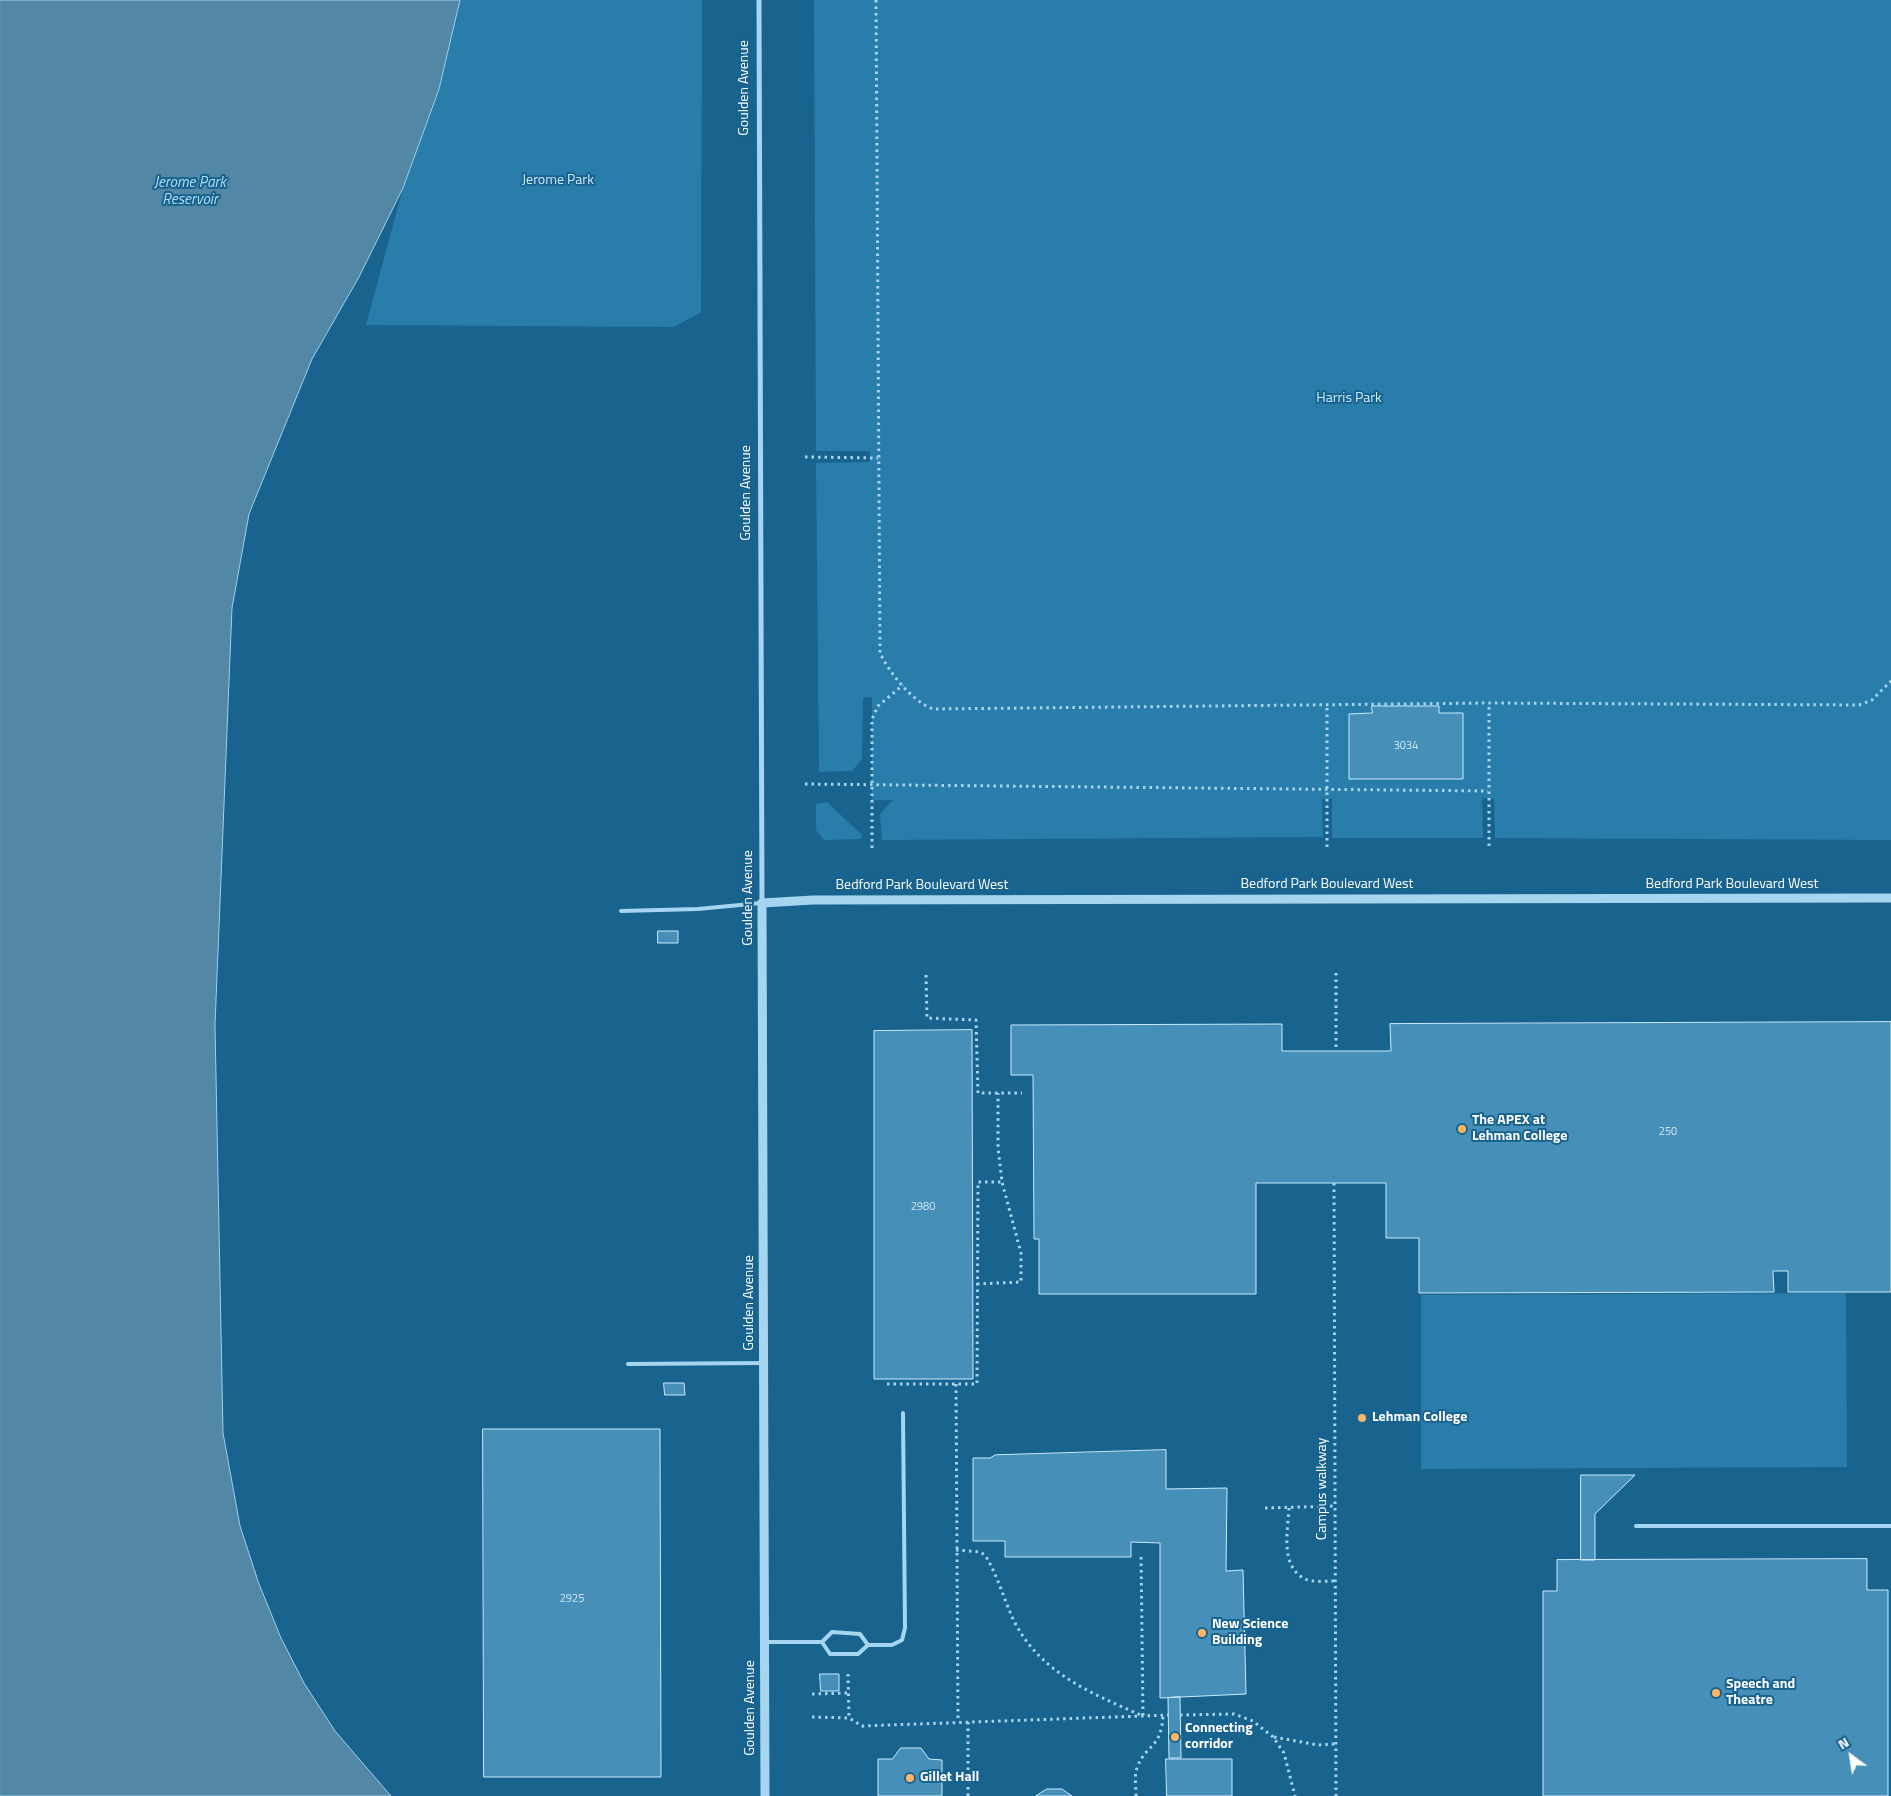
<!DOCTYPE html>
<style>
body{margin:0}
#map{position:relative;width:1891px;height:1796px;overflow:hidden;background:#19638f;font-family:"Titillium Web",sans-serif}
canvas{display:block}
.north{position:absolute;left:1826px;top:1731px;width:50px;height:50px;-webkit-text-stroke:4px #19638f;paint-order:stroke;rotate:329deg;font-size:14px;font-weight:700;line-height:20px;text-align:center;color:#fff}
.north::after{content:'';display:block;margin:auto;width:18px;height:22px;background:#fff;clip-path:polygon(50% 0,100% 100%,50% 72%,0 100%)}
</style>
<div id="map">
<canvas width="1891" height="1796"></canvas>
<div class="north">N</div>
</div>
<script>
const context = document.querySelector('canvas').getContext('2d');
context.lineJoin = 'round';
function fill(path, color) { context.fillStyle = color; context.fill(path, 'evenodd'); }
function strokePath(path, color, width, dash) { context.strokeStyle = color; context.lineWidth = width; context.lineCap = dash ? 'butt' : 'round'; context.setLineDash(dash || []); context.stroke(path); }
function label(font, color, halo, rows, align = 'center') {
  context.font = font + ' "Titillium Web",sans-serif'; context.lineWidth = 4; context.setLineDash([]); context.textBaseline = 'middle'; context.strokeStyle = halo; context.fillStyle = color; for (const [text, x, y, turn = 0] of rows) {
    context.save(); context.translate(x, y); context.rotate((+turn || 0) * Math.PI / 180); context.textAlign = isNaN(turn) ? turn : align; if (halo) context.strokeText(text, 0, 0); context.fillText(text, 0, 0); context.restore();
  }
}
fill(new Path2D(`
 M 460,0 L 702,0 L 701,312 L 674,327 L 366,325 L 403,188 L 439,89 Z
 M 814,0 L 1891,0 L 1891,840 L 1495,838 L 1494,799 L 1482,798 L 1483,838 L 1332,838 L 1332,799 L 1322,799 L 1323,837 L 882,840 L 880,814 L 893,800 L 872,800 L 872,697 L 863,698 L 862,759 L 852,771 L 819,772 L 816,463 L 870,462 L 870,451 L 816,451 Z
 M 827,802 L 862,835 L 861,839 L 824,840 L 816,830 L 816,804 Z
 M 1846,1293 L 1847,1467 L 1421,1469 L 1421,1295 Z`), '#287dab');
const water = new Path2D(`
 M 0,0 L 460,0 L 439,89 L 403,188 L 359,277 L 312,359 L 249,514 L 232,608 L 215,1025 L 223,1433 L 240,1526 L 259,1584 L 281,1638 L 304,1683 L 335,1731 L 391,1796 L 0,1796 Z`);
fill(water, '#5287a5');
strokePath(water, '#98d2f1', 1);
const building = new Path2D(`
 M 1372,706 L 1439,706 L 1439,713 L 1463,713 L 1463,779 L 1349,779 L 1349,714 L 1372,713 Z
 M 658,931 L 678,931 L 678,943 L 658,943 Z
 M 1891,1022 L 1891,1292 L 1788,1292 L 1788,1271 L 1773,1271 L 1774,1292 L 1419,1293 L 1419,1238 L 1386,1238 L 1386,1183 L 1256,1183 L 1256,1294 L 1039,1294 L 1039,1239 L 1034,1239 L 1033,1075 L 1011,1075 L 1011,1025 L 1282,1024 L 1282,1051 L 1391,1051 L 1390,1024 Z
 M 972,1030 L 973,1379 L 874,1379 L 874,1031 Z
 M 664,1383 L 684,1383 L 685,1395 L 665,1395 Z
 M 483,1429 L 660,1429 L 661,1777 L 484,1777 Z
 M 1166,1450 L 1166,1489 L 1227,1488 L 1226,1571 L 1243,1570 L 1246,1694 L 1160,1698 L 1160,1543 L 1131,1542 L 1131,1557 L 1005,1557 L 1005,1541 L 973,1541 L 973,1458 L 990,1458 L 995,1455 Z
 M 1581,1475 L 1635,1475 L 1595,1514 L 1595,1560 L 1581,1560 Z
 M 1867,1559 L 1867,1590 L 1888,1590 L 1888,1796 L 1543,1796 L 1543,1591 L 1557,1591 L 1557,1560 Z
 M 820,1674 L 839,1674 L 839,1691 L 821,1691 Z
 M 1180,1697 L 1181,1758 L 1169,1758 L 1168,1698 Z
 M 901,1748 L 921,1748 L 929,1759 L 942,1760 L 942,1796 L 878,1796 L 878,1759 L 892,1759 Z
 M 1166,1759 L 1232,1759 L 1232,1796 L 1167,1796 Z
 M 1047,1789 L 1062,1789 L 1072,1796 L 1036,1796 Z`);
fill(building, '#458fb8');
strokePath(building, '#cceafb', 1);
strokePath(new Path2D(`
 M 876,0 L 880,653 C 890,674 912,701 933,709 L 1489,703 L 1859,705 L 1872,700 L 1891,681
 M 805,457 L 878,458
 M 805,784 L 1488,791
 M 1489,846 L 1489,703
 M 1327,847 L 1327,707
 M 872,848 L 872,719 L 878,706 L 903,685
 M 1336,973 L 1336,1051
 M 926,975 L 927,1018 L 976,1020 L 978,1093 L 1022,1093
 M 1334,1183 L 1336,1796
 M 977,1284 L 1021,1282 L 1021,1253 L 1002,1182 L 998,1148 L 998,1093
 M 887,1384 L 977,1384 L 978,1182 L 1002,1182
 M 956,1384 L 958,1721
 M 1265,1508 L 1335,1506
 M 1289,1508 C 1288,1530 1280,1564 1303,1578 C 1312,1583 1325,1581 1335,1581
 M 956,1550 L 980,1552 L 985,1555 C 998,1576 1004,1600 1014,1621 C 1041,1674 1093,1694 1143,1716 L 1141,1553
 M 848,1674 L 849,1718
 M 812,1694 L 848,1693
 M 1180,1715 L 1234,1714 L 1253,1721 L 1273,1737 L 1284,1753 L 1295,1796
 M 812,1717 L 849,1718 L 862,1726 L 1169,1715
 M 1274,1737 L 1318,1745 L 1336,1744
 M 968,1796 L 968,1722
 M 1136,1796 C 1136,1787 1134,1776 1137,1768 C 1145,1744 1161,1750 1163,1716`), '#a6d5ef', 3, [2.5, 4]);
strokePath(new Path2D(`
 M 621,911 L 698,909 L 761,903
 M 628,1364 L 764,1363
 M 1636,1526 L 1891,1526
 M 765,1642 L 822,1642 L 832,1632 L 860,1634 L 868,1645 L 858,1654 L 830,1654 L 822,1642
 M 868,1645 L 892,1645 L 902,1640 L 905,1628 L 903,1413`), '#a6d5ef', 4);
strokePath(new Path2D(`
 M 759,0 L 762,903`), '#a6d5ef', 5);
strokePath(new Path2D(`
 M 765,1796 L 762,903 L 813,900 L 1891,898`), '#a6d5ef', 9);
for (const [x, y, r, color] of [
 [1462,1129,5,"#ffb564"],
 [1362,1418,5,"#ffb564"],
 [1202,1633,5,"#ffb564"],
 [1716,1693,5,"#ffb564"],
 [1175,1737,5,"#ffb564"],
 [910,1778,5,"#ffb564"]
]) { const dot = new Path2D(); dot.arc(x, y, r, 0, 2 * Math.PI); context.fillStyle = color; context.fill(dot); strokePath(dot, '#19638f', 2); }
label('11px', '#d0e3ed', null, [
 ["3034",1406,746],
 ["250",1668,1132],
 ["2980",923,1207],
 ["2925",572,1599]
]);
label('14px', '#fff', '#19638f', [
 ["Goulden Avenue",745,88,-90],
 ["Goulden Avenue",747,493,-90],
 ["Bedford Park Boulevard West",1327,885],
 ["Bedford Park Boulevard West",1732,885],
 ["Bedford Park Boulevard West",922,886],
 ["Goulden Avenue",749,898,-90],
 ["Goulden Avenue",750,1303,-90],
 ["Campus walkway",1323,1489,-90],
 ["Goulden Avenue",751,1708,-90]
]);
label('14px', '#cceafb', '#19638f', [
 ["Jerome Park",558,181],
 ["Harris Park",1349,399]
]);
label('bold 14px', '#fff', '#19638f', [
 ["The APEX at",1472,1121],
 ["Lehman College",1472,1137],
 ["Lehman College",1372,1418],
 ["New Science",1212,1625],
 ["Building",1212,1641],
 ["Speech and",1726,1685],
 ["Theatre",1726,1701],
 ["Connecting",1185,1729],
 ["corridor",1185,1745],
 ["Gillet Hall",920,1778]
], 'left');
label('italic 15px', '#b2def6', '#19638f', [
 ["Jerome Park",190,183],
 ["Reservoir",190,200]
]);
</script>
